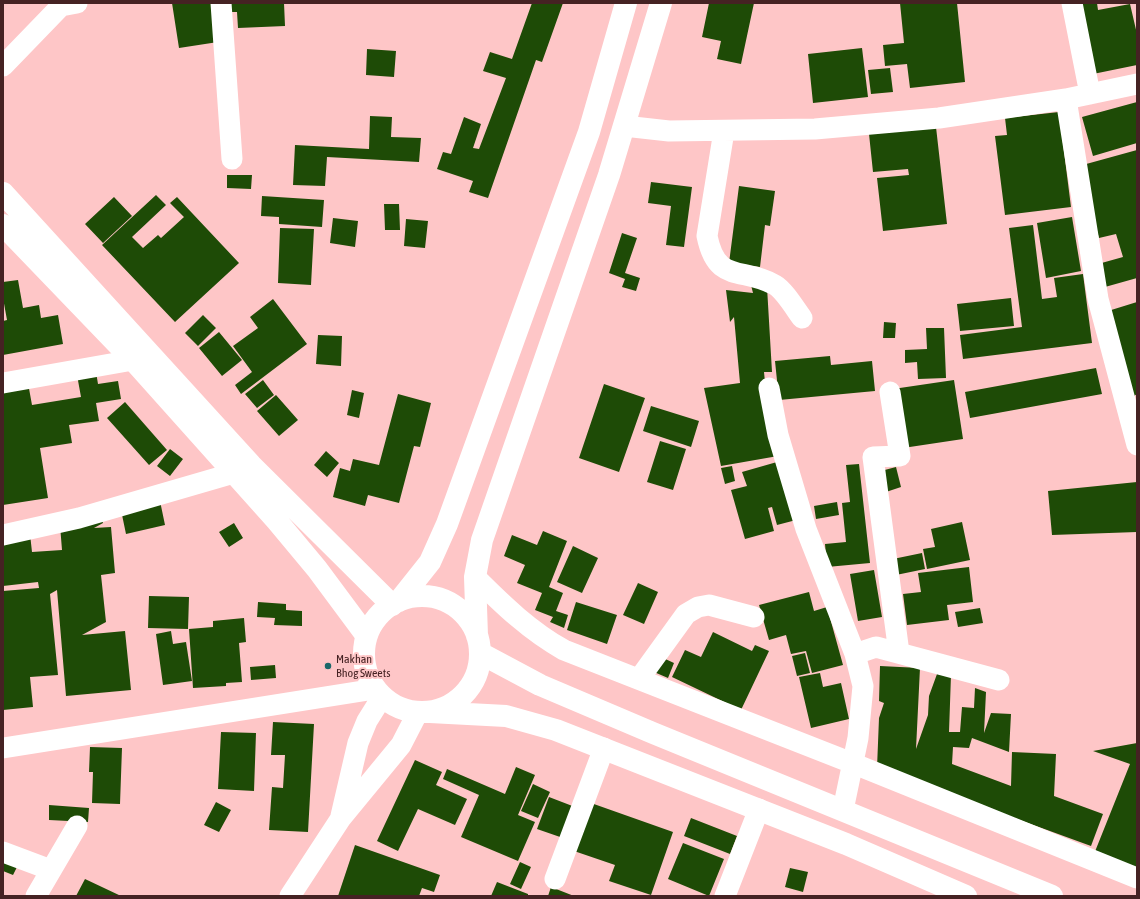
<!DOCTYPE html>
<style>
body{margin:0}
#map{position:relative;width:1140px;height:899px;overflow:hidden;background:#fec6c7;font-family:"Asap Condensed",sans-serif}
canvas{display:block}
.frame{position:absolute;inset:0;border:4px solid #452223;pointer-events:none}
</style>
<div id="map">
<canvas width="1140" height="899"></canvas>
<div class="frame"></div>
</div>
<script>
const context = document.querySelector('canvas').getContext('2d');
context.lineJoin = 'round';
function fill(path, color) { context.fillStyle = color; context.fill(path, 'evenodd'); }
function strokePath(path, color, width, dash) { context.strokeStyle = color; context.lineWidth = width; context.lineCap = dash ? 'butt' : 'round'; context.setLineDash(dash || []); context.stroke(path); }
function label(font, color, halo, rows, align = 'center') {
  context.font = font + ' "Asap Condensed",sans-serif'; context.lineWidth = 4; context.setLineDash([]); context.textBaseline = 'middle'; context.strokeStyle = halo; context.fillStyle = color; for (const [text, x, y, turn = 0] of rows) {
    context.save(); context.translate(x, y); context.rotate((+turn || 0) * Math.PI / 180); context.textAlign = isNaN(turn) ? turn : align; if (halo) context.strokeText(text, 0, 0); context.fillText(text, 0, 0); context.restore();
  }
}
fill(new Path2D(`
 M 172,3 L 212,3 L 218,42 L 179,48 Z
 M 228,3 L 284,3 L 285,26 L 238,28 L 237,12 L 229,12 Z
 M 532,3 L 563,3 L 542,62 L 536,60 L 488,198 L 469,192 L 473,181 L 437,169 L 443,152 L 451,154 L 464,117 L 481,124 L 473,148 L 479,149 L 506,78 L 483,71 L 490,52 L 512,59 Z
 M 709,3 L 754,3 L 741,64 L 717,59 L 721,41 L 702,37 Z
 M 900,3 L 957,3 L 965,82 L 910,88 L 907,64 L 885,66 L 883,45 L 904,43 Z
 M 1079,3 L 1097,3 L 1098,10 L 1130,4 L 1137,34 L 1137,65 L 1093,74 Z
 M 862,48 L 868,97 L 813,103 L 808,54 Z
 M 367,49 L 396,51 L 394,77 L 366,75 Z
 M 890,68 L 893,92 L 871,94 L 868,70 Z
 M 1137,102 L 1137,143 L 1093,156 L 1082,117 Z
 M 1059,112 L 1071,207 L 1005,215 L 995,136 L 1007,135 L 1005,118 Z
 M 370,116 L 392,117 L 391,137 L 421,138 L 419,162 L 327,157 L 325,186 L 293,185 L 295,145 L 369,149 Z
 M 936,127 L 947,224 L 883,231 L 877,178 L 909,175 L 908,169 L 873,172 L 869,134 Z
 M 1137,150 L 1137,278 L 1105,287 L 1098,264 L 1123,257 L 1116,234 L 1099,238 L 1079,166 Z
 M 227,175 L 252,175 L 251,189 L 227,188 Z
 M 651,182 L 692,187 L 684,247 L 666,245 L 671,206 L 648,203 Z
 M 739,186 L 775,191 L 770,226 L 765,225 L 760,267 L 729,263 Z
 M 156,195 L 166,205 L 132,237 L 143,248 L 158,235 L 161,238 L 184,217 L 170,203 L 177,197 L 239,263 L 175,322 L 102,245 Z
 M 262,196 L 324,200 L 322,227 L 279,224 L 279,217 L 261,216 Z
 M 114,197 L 132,216 L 103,243 L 85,224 Z
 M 384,204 L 399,204 L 400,230 L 385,230 Z
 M 1072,217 L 1081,271 L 1046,278 L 1037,223 Z
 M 333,218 L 358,221 L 355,247 L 330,243 Z
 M 406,219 L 428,221 L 425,248 L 404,246 Z
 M 1033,225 L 1042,299 L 1057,297 L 1054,278 L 1083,274 L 1092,343 L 963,359 L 960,335 L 1022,327 L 1009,228 Z
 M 280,228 L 314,229 L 311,285 L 278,283 Z
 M 622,233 L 637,238 L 625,273 L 640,278 L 636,291 L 622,287 L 625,279 L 609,273 Z
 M 18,280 L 23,308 L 39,305 L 41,318 L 58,315 L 63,344 L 3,355 L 3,321 L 7,320 L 3,298 L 3,282 Z
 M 751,285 L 767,287 L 772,372 L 764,372 L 768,413 L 778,456 L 721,466 L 704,388 L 740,383 L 734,317 L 730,322 L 726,290 L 753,293 Z
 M 1011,298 L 1014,326 L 960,331 L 957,304 Z
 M 273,299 L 307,344 L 241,394 L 235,385 L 252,372 L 233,346 L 258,328 L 250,317 Z
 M 1137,302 L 1137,394 L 1134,396 L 1108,311 Z
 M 203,315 L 216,328 L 198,346 L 185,333 Z
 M 884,322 L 896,323 L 895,338 L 883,338 Z
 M 926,328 L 944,328 L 946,378 L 918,379 L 917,362 L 905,363 L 905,350 L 927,349 Z
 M 219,332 L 242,360 L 222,376 L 199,348 Z
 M 318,335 L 342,336 L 341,366 L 316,364 Z
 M 830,356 L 831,365 L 872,361 L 875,391 L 779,400 L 775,361 Z
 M 1096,368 L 1102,394 L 970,418 L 965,392 Z
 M 96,372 L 98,384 L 118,381 L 121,399 L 96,403 L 99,421 L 69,425 L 72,443 L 40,448 L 48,498 L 3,505 L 3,387 L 28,383 L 32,405 L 81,397 L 77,375 Z
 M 263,380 L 274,395 L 257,408 L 245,394 Z
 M 954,380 L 963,439 L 903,448 L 893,389 Z
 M 604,384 L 645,398 L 619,472 L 579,458 Z
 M 352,390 L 364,393 L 359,418 L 347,415 Z
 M 398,394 L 431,403 L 420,447 L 414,446 L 399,503 L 368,495 L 365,506 L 333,497 L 340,468 L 350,471 L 353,459 L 379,465 Z
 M 276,395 L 298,420 L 279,436 L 257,411 Z
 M 125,402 L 167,450 L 149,465 L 107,418 Z
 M 651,406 L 699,421 L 691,447 L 643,431 Z
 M 660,441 L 686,449 L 673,490 L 647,482 Z
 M 170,449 L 183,459 L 170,476 L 157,466 Z
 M 326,451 L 339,463 L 327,477 L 314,465 Z
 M 784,460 L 800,519 L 777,525 L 772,507 L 768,508 L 774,531 L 745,539 L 731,490 L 747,486 L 742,472 Z
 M 859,464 L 870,563 L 827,567 L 825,544 L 846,542 L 842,503 L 850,502 L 846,465 Z
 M 732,466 L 735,481 L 725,484 L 721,468 Z
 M 896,467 L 901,487 L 883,493 L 877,472 Z
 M 1137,482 L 1137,532 L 1052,535 L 1048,491 Z
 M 160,501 L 165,525 L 126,534 L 121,510 Z
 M 837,502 L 839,515 L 816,519 L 814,506 Z
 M 101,516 L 103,523 L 94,528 L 111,527 L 115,573 L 101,575 L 106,622 L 82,635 L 125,631 L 131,690 L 66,696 L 57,590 L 50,594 L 58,675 L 30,677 L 33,707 L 3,710 L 3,591 L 39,588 L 38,582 L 3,586 L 3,539 L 30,534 L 32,552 L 62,550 L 60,525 Z
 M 962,522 L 970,560 L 927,569 L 923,549 L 935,547 L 931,529 Z
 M 234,523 L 243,538 L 229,547 L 219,532 Z
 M 543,531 L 567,541 L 549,587 L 563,593 L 556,611 L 568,615 L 564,628 L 550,622 L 553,617 L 535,610 L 542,593 L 517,583 L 525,565 L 504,556 L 512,535 L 537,545 Z
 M 573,546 L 598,558 L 582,593 L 557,582 Z
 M 922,553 L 925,569 L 896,575 L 893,559 Z
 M 969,567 L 973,602 L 947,605 L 949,620 L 907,625 L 903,594 L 921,592 L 918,573 Z
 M 874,570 L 882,617 L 858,621 L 850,574 Z
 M 638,583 L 658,592 L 644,624 L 623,615 Z
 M 809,592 L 814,611 L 827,607 L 843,665 L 812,673 L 806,651 L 791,654 L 786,635 L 769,640 L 759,605 Z
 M 149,596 L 189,597 L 188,629 L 148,628 Z
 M 258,602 L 286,604 L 286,610 L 302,611 L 302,626 L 274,625 L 275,618 L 257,617 Z
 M 576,602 L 617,615 L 607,644 L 567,630 Z
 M 980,608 L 983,623 L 958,627 L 955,612 Z
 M 244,618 L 246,642 L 239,643 L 242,682 L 226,683 L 226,686 L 193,688 L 189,629 L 213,627 L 213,621 Z
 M 171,631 L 173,644 L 186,642 L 192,681 L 163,685 L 156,634 Z
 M 713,632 L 752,651 L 755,645 L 769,651 L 741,710 L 672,677 L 685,650 L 701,657 Z
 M 805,653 L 810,673 L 797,676 L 792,656 Z
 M 661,657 L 674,663 L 668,678 L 654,672 Z
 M 275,665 L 276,678 L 251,680 L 250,667 Z
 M 880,666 L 920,668 L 916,749 L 928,715 L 929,696 L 937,674 L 951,675 L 949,732 L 960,732 L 962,707 L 974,708 L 975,688 L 986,692 L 984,733 L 991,713 L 1011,714 L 1009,752 L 972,738 L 969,748 L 953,747 L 952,764 L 1011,786 L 1012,752 L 1056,754 L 1054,796 L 1103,814 L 1091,846 L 877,768 L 879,718 L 884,703 L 879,701 Z
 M 820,673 L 823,687 L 841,683 L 849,719 L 811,728 L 799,677 Z
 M 273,722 L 314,724 L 308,832 L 269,830 L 272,787 L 283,788 L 285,755 L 271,755 Z
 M 221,732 L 256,733 L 254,791 L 218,789 Z
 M 1137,743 L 1137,870 L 1094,854 L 1130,764 L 1093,751 Z
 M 90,747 L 122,748 L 120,804 L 92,803 L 93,772 L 89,772 Z
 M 415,760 L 442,772 L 436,785 L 467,799 L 455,825 L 418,809 L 398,851 L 377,841 Z
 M 516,767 L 535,775 L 518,815 L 535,822 L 518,861 L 461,837 L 479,795 L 443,779 L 447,769 L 505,794 Z
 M 533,784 L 550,792 L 538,818 L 521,811 Z
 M 549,797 L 575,807 L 563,838 L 537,829 Z
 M 216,802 L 231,810 L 219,832 L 204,825 Z
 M 591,803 L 673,832 L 651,895 L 609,881 L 615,865 L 574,851 Z
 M 49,805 L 89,808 L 88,822 L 49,820 Z
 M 691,818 L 737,836 L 730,854 L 684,836 Z
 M 683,843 L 724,859 L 709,896 L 668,879 Z
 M 355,845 L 440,875 L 434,892 L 422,888 L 419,896 L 338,896 Z
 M 3,859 L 18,865 L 13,875 L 3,871 Z
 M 520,862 L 531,867 L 521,889 L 510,884 Z
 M 790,868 L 808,872 L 803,892 L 785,887 Z
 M 85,879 L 121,896 L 76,896 Z
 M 497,882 L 528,894 L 528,896 L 491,896 Z
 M 551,887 L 574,896 L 548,896 Z`), '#1e4b06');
strokePath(new Path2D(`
 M 221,3 L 232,159
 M 1072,3 L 1090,94
 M 3,66 L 61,6 L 77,3
 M 1137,84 L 1066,99 L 1098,299 L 1137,445
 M 624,126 L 669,131 L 815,129 L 939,118 L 1066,99
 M 724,131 L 707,236 C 717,285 742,266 775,285 C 784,290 796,310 802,318
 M 3,383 L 133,360
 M 769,388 L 778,435 L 806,529 L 855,654 L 863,686 L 858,738 L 843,810
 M 890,392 L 900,456 L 873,457 L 899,653
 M 3,535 L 79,518 L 234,473 L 249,466
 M 475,577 C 503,605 530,631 564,650 L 852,763 L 1137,878
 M 855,654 L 876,647 L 999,680
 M 639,679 L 686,614 L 698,607 L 709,605 L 754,617
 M 3,748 L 375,689
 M 341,816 L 358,743 L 367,721 L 382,697
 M 3,852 L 51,870
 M 555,879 L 604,748
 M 36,896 L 77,826
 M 290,896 L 341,818 L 401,745 L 418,712
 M 725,896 L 759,809`), '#fff', 21);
strokePath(new Path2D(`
 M 3,193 L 251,465 L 392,605
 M 3,225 L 133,360 L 277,521 L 317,569 L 366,635`), '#fff', 22);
strokePath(new Path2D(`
 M364 654a58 58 0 1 1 116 0a58 58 0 1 1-116 0Z
 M 399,601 L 430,562 L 447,524 L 589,132 L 626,3
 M 477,636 L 475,577 L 482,540 L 609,175 L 661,3
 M 480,653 L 540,685 L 653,733 L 1052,896
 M 430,712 L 506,716 L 556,730 L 846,844 L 966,896`), '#fff', 22);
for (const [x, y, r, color] of [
 [328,666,4,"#1a6769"]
]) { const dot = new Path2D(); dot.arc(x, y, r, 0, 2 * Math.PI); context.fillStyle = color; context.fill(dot); strokePath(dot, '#fec6c7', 1.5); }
label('12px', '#452223', '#fec6c7', [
 ["Makhan",336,659],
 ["Bhog Sweets",336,673]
], 'left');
</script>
